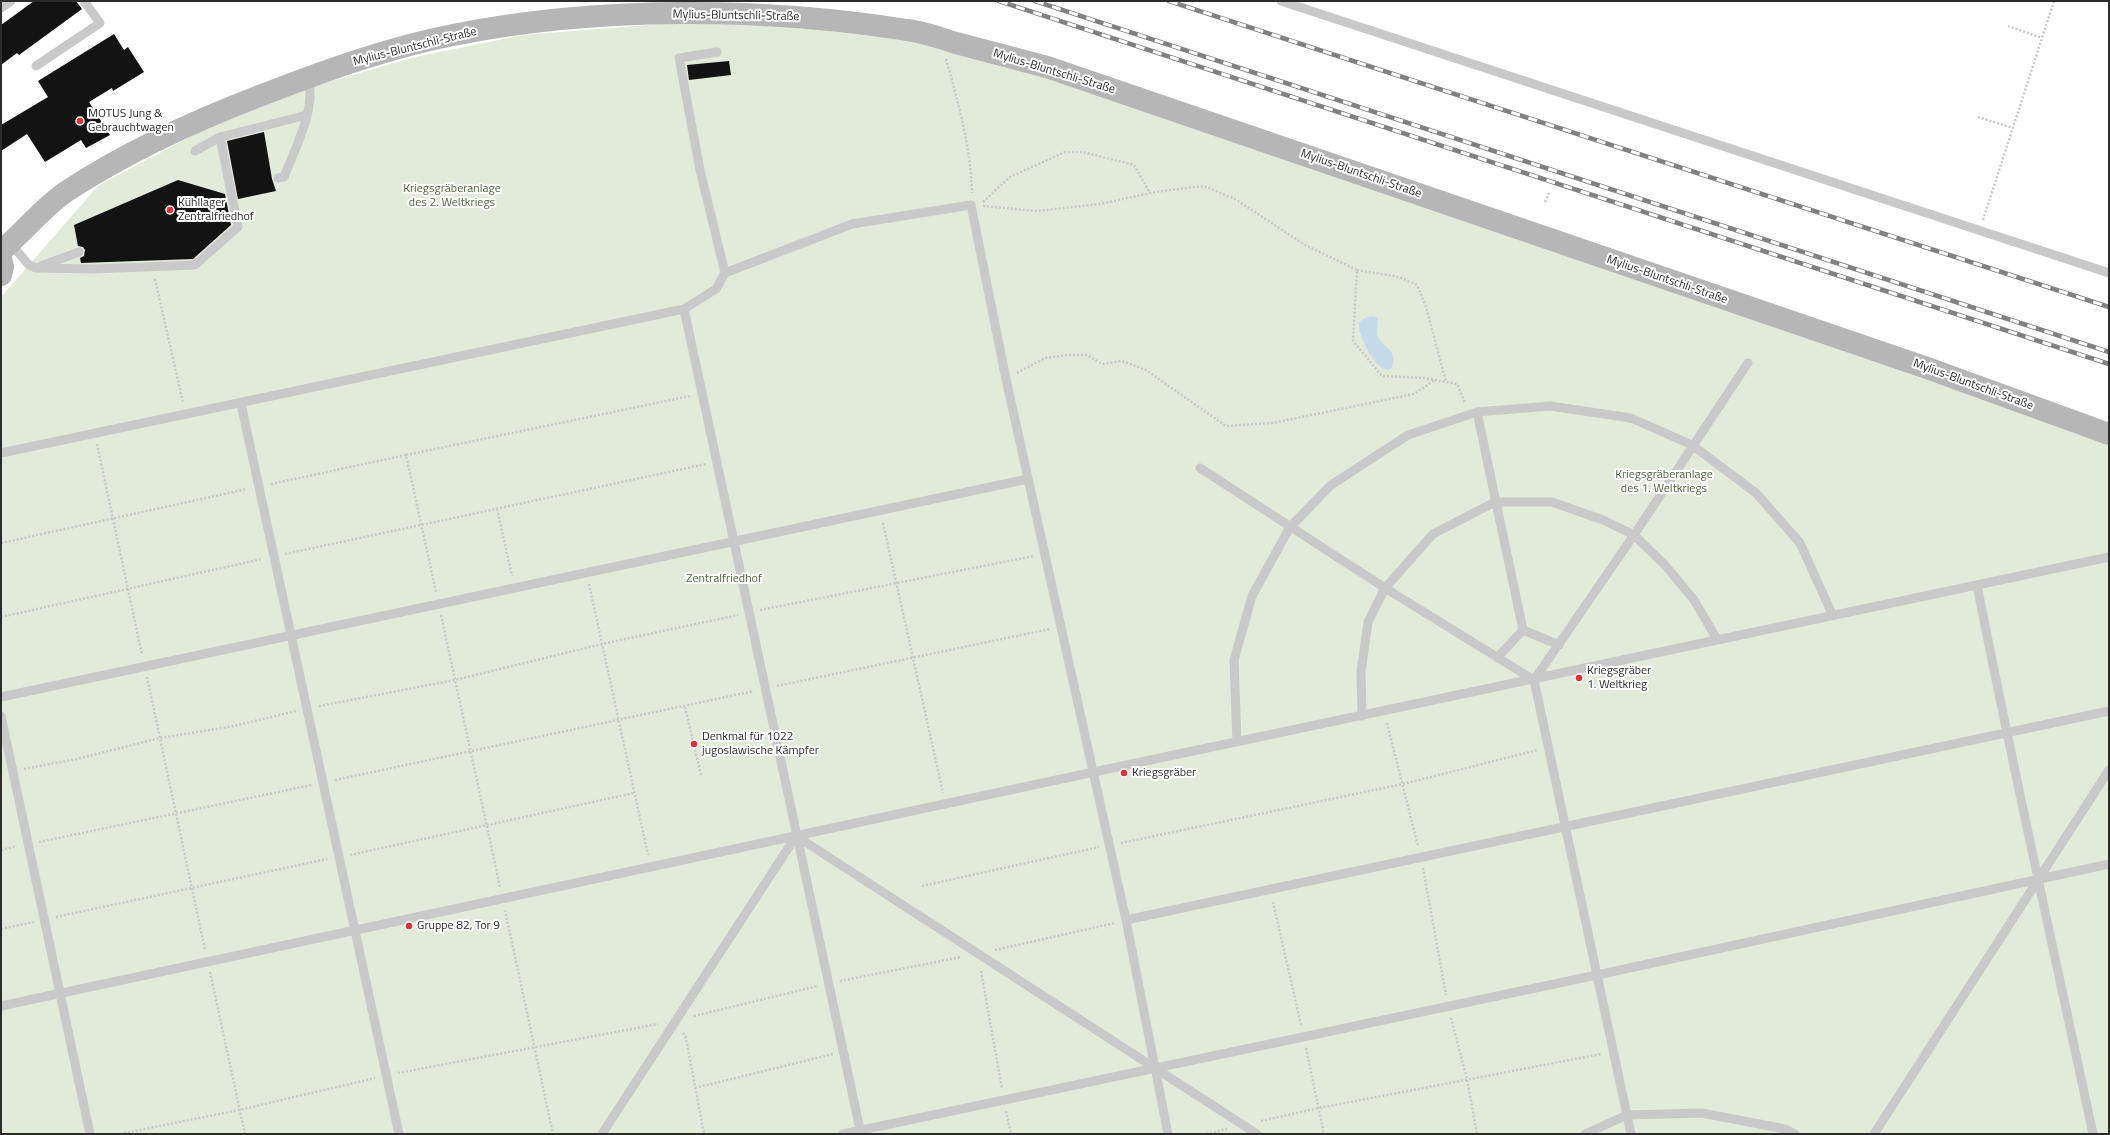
<!DOCTYPE html>
<meta charset="utf-8">
<style>
body{margin:0}
#map{position:relative;width:2110px;height:1135px;overflow:hidden;background:#fff;font-family:"Titillium Web",sans-serif}
canvas{display:block}
.frame{position:absolute;inset:0;border:2px solid #2c2c2c;pointer-events:none}
</style>
<div id="map">
<canvas width="2110" height="1135"></canvas>
<div class="frame"></div>
</div>
<script>
const context = document.querySelector('canvas').getContext('2d');
context.lineJoin = 'round';
function fill(path, color) { context.fillStyle = color; context.fill(path, 'evenodd'); }
function strokePath(path, color, width, dash) { context.strokeStyle = color; context.lineWidth = width; context.lineCap = dash ? 'butt' : 'round'; context.setLineDash(dash || []); context.stroke(path); }
function label(font, color, halo, rows, align = 'center') {
  context.font = font + ' "Titillium Web",sans-serif'; context.lineWidth = 4; context.setLineDash([]); context.textBaseline = 'middle'; context.strokeStyle = halo; context.fillStyle = color; for (const [text, x, y, turn = 0] of rows) {
    context.save(); context.translate(x, y); context.rotate((+turn || 0) * Math.PI / 180); context.textAlign = isNaN(turn) ? turn : align; if (halo) context.strokeText(text, 0, 0); context.fillText(text, 0, 0); context.restore();
  }
}
fill(new Path2D(`
 M 661,24 L 748,24 L 820,29 L 906,40 L 1046,75 L 2109,443 L 2109,1134 L 1,1134 L 1,297 L 98,186 L 199,132 L 311,87 L 415,57 L 523,35 Z`), '#e2eada');
fill(new Path2D(`
 M 1374,316 L 1378,318 L 1377,335 C 1384,349 1398,349 1392,368 C 1390,369 1388,370 1386,369 C 1374,368 1357,333 1359,322 L 1367,317 Z`), '#c5dbea');
fill(new Path2D(`
 M 34,1 L 76,1 L 82,9 L 19,55 L 17,53 L 1,65 L 1,25 Z
 M 114,34 L 124,50 L 128,47 L 144,72 L 113,91 L 112,88 L 89,102 L 110,135 L 86,148 L 81,140 L 45,162 L 27,134 L 1,151 L 1,125 L 48,97 L 38,81 Z
 M 729,61 L 731,75 L 689,80 L 687,65 Z
 M 264,132 L 272,179 L 276,191 L 238,199 L 227,141 Z
 M 178,180 L 225,194 L 231,225 L 193,259 L 81,263 L 80,258 L 84,256 L 85,250 L 83,247 L 78,246 L 74,225 Z`), '#131313');
strokePath(new Path2D(`
 M 2008,26 L 2042,38
 M 946,59 C 958,102 971,148 972,193
 M 1978,117 L 2013,128
 M 983,202 L 1010,177 L 1065,152 L 1083,152 L 1134,165 L 1150,193
 M 1545,202 L 1550,191
 M 983,206 L 1037,211 L 1100,204 L 1155,192 L 1204,186 L 1235,199 L 1305,245 L 1357,270 L 1353,341 L 1382,376 L 1424,378 L 1457,384 L 1465,403
 M 1983,220 L 2054,1
 M 1357,270 L 1399,277 L 1417,285 L 1426,307 L 1446,382
 M 155,279 L 183,403
 M 1017,373 L 1045,358 L 1068,355 L 1087,355 L 1102,364 L 1122,361 L 1146,370 L 1226,426 L 1272,423 L 1414,394 L 1435,380
 M 97,444 L 142,655
 M 406,455 L 690,396
 M 271,484 L 406,455 L 436,592
 M 497,509 L 512,576
 M 883,523 L 943,793
 M 1,543 L 247,489
 M 285,554 L 706,464
 M 589,584 L 648,855
 M 760,610 L 1034,556
 M 441,615 L 500,887
 M 1,617 L 262,559
 M 147,677 L 205,950
 M 777,686 L 1050,629
 M 319,706 L 455,680 L 602,644 L 738,615
 M 685,707 L 701,775
 M 1387,723 L 1418,846
 M 24,769 L 77,759 L 160,738 L 234,726 L 296,711
 M 335,780 L 754,691
 M 39,842 L 312,785
 M 1121,843 L 1403,784 L 1538,750
 M 1,850 L 17,846
 M 350,855 L 634,793
 M 1423,868 L 1446,995
 M 922,886 L 1099,847
 M 1273,902 L 1301,1025
 M 505,910 L 553,1134
 M 56,917 L 327,859
 M 1,929 L 34,922
 M 995,950 L 1115,923
 M 981,971 L 1002,1089
 M 210,972 L 245,1134
 M 840,981 L 961,957
 M 694,1016 L 818,986
 M 1451,1018 L 1467,1079 L 1477,1134
 M 683,1033 L 686,1038 L 704,1134
 M 1306,1048 L 1324,1134
 M 398,1073 L 658,1024
 M 695,1088 L 833,1054
 M 1006,1111 L 1011,1134
 M 1261,1121 L 1319,1108 L 1601,1054
 M 120,1134 L 239,1110 L 375,1078
 M 1206,1134 L 1227,1129`), '#c9c9c9', 2.5, [2, 2]);
strokePath(new Path2D(`
 M 1281,1 L 2109,273
 M 1,8 L 11,1
 M 717,52 L 679,58 L 700,170 L 725,273
 M 36,66 L 100,23 L 84,1
 M 195,151 L 220,137 L 307,115
 M 278,178 L 284,177 C 295,148 317,108 308,78
 M 10,243 L 29,265 L 36,268 L 92,269 L 195,265 L 238,227 L 220,137
 M 41,266 L 79,252
 M 684,309 L 861,1134
 M 241,404 L 399,1134
 M 1477,412 L 1523,630 L 1559,645
 M 1,453 L 684,309 L 716,289 L 725,273 L 852,224 L 971,205 L 1006,379 L 1126,920 L 1168,1134
 M 1200,468 L 1385,588 L 1534,680 L 1631,1134
 M 1977,585 C 2013,769 2054,951 2093,1134
 M 1497,658 L 1523,630
 M 1534,680 L 1634,535 L 1748,363
 M 1,697 L 1028,479
 M 1,716 L 90,1134
 M 1362,716 L 1361,672 L 1368,622 L 1385,588 L 1433,534 L 1495,502 L 1552,502 L 1603,520 L 1634,535 L 1665,565 L 1694,600 L 1717,639
 M 1237,742 L 1234,660 L 1252,596 L 1290,527 L 1331,485 L 1408,435 L 1477,412 L 1550,406 L 1631,418 L 1692,445 L 1756,493 L 1800,543 L 1833,616
 M 1126,920 L 2109,711
 M 1,1006 L 1122,766 L 2109,557
 M 602,1134 L 796,836 L 1257,1134
 M 843,1134 L 1597,975 L 2109,864
 M 1585,1134 L 1627,1115 L 1702,1113 L 1785,1129 L 1795,1134
 M 1874,1134 L 2109,770`), '#c9c9c9', 9);
strokePath(new Path2D(`
 M 1,251 C 24,232 42,208 67,191 C 128,151 194,121 262,95 C 324,71 387,48 453,35 C 598,6 762,7 907,30 C 924,32 940,38 956,43 C 986,51 1017,59 1047,67 L 1927,368 L 2109,434
 M 1,259 L 3,267 L 1,275`), '#b6b6b6', 22);
const rail = new Path2D(`
 M 999,1 L 2109,364
 M 1035,1 L 2109,352
 M 1169,1 L 2109,307`);
strokePath(rail, '#818181', 4.5);
strokePath(rail, '#fff', 3, [9]);
for (const [x, y, r, color] of [
 [80,121,4,"#e32f37"],
 [170,210,4,"#e32f37"],
 [1579,678,4,"#e32f37"],
 [694,744,4,"#e32f37"],
 [1124,773,4,"#e32f37"],
 [409,926,4,"#e32f37"]
]) { const dot = new Path2D(); dot.arc(x, y, r, 0, 2 * Math.PI); context.fillStyle = color; context.fill(dot); strokePath(dot, '#fff', 1.5); }
label('12px', '#2c2c2c', '#fff', [
 ["Mylius-Bluntschli-Straße",736,16,1],
 ["Mylius-Bluntschli-Straße",415,47,-14],
 ["Mylius-Bluntschli-Straße",1054,72,17],
 ["Mylius-Bluntschli-Straße",1361,174,19],
 ["Mylius-Bluntschli-Straße",1667,280,19],
 ["Mylius-Bluntschli-Straße",1973,385,20]
]);
label('12px', '#2c2c2c', '#fff', [
 ["MOTUS Jung &",88,114],
 ["Gebrauchtwagen",88,128],
 ["Kühllager",178,203],
 ["Zentralfriedhof",178,217],
 ["Kriegsgräber",1587,671],
 ["1. Weltkrieg",1587,685],
 ["Denkmal für 1022",702,737],
 ["jugoslawische Kämpfer",702,751],
 ["Kriegsgräber",1132,773],
 ["Gruppe 82, Tor 9",417,926]
], 'left');
label('12px', '#4e673b', '#fff', [
 ["Kriegsgräberanlage",452,189],
 ["des 2. Weltkriegs",452,203],
 ["Kriegsgräberanlage",1664,475],
 ["des 1. Weltkriegs",1664,489],
 ["Zentralfriedhof",724,579]
]);
</script>
